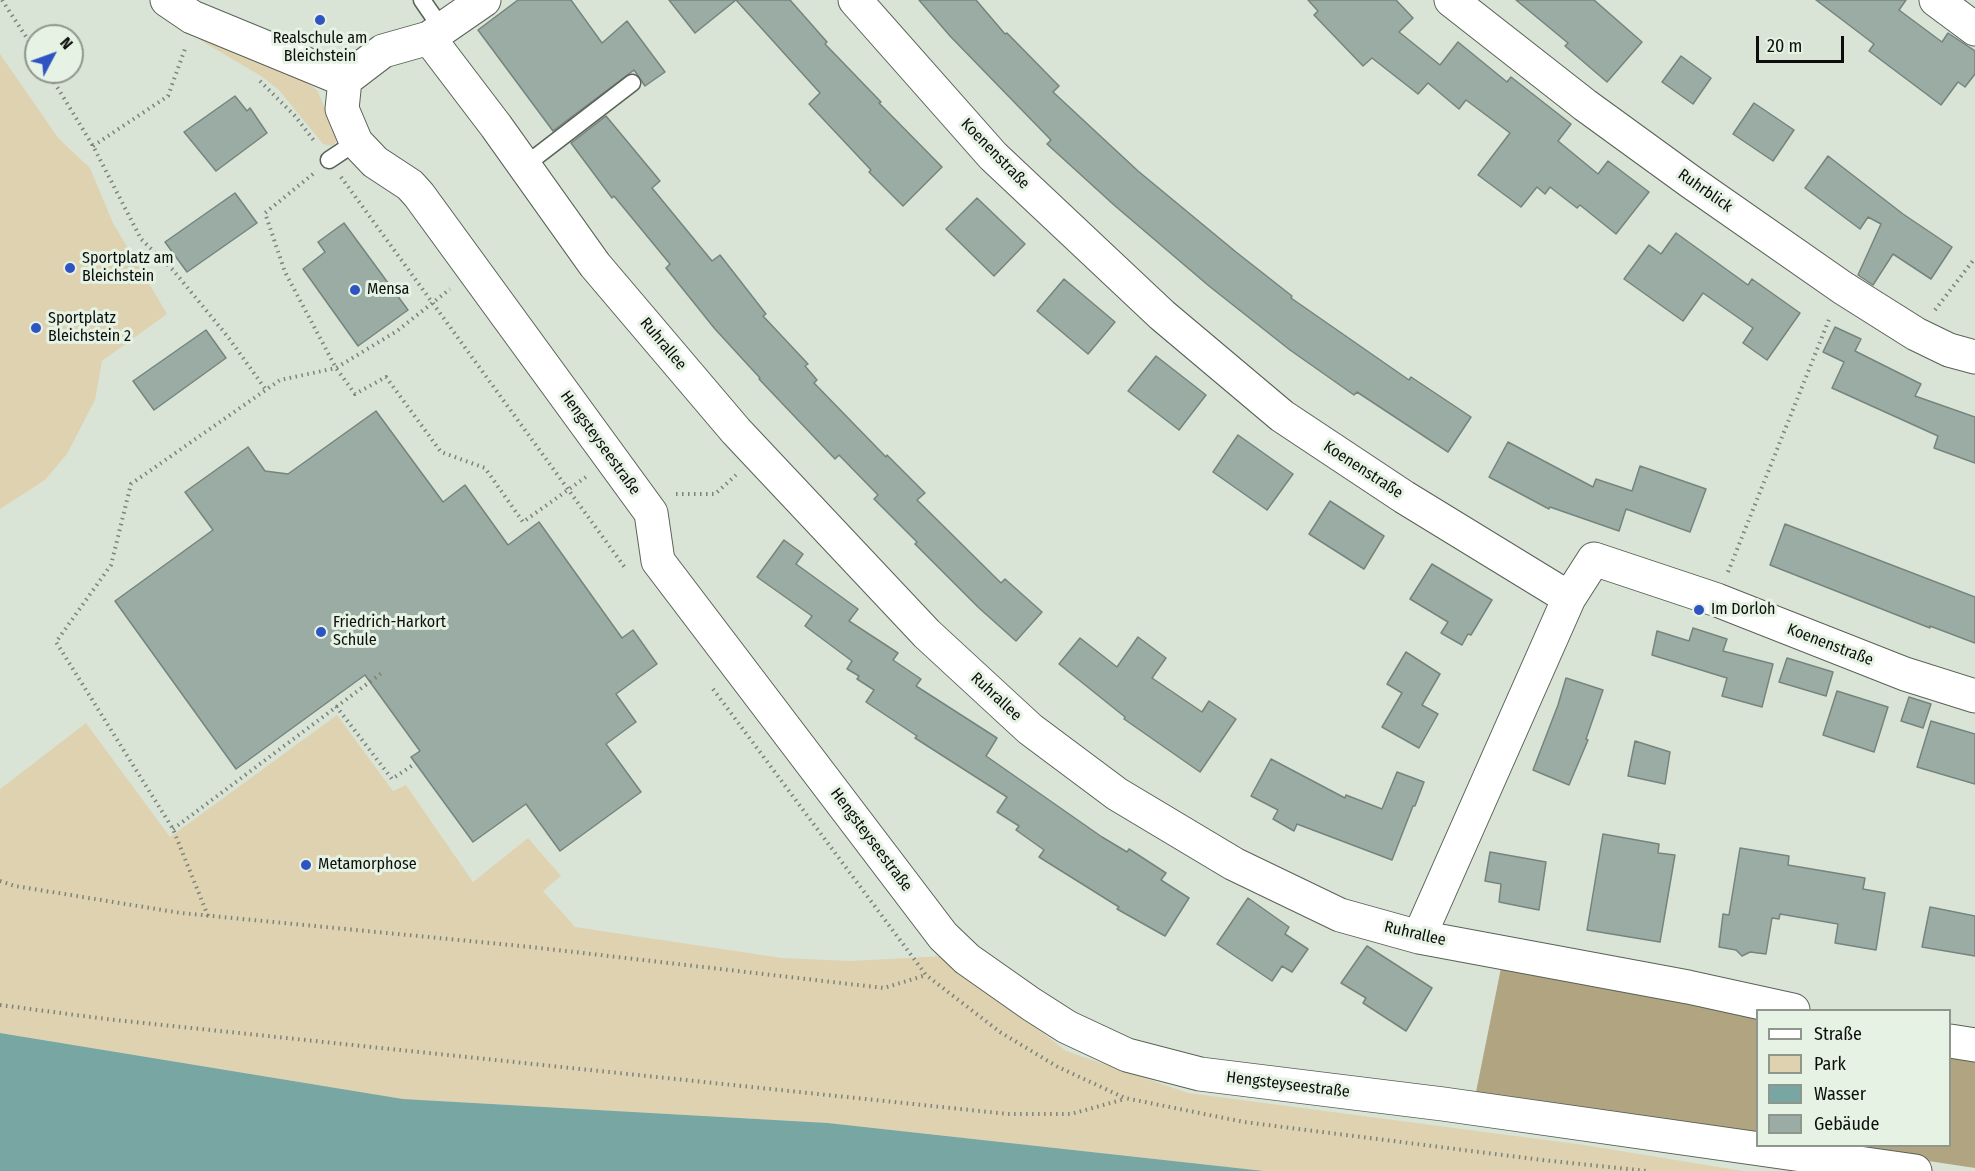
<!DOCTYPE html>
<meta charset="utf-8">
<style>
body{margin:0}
#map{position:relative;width:1975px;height:1171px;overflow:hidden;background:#d9e4d7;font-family:"Fira Sans Condensed",sans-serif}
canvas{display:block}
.legend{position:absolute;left:1756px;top:1009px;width:195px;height:138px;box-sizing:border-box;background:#e6f2e4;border:2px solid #8f978d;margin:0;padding:8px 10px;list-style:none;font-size:18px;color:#0c0f0b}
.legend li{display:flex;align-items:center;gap:12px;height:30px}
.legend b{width:30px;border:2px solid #8f978d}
.north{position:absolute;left:24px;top:24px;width:60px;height:60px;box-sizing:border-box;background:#e6f2e4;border:2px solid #8f978d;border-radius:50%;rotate:49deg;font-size:16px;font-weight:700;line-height:24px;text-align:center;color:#0c0f0b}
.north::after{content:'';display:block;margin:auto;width:21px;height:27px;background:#2e54c4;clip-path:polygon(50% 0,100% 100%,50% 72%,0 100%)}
.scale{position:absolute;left:1756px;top:36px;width:88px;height:27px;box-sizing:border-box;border:3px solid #0c0f0b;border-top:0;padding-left:8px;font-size:18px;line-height:21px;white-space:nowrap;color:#0c0f0b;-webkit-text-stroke:4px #e6f2e4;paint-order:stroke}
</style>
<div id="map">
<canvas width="1975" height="1171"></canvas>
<ul class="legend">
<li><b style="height:8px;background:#fff"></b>Straße</li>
<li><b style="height:16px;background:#dfd2b1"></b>Park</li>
<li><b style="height:16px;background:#78a7a3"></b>Wasser</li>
<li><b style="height:16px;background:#9baca4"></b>Gebäude</li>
</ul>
<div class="north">N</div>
<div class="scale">20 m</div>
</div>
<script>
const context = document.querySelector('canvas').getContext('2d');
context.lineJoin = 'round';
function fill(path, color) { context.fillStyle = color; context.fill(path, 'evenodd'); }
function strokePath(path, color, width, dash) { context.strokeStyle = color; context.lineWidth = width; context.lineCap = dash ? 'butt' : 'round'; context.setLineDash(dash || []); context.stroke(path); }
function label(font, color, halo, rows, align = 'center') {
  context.font = font + ' "Fira Sans Condensed",sans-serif'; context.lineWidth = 6; context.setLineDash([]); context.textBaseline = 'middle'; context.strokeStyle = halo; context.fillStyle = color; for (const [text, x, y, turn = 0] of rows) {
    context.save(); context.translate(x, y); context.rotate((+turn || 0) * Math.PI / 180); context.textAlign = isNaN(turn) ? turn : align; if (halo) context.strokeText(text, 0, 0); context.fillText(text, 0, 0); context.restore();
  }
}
fill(new Path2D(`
 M 198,36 L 296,75 L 317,90 L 339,139 L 332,146 L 323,144 L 279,90 L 261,76 L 200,40 Z
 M 0,54 L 59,139 L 90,168 L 113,223 L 167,314 L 102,361 L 95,400 L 67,454 L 45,480 L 0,509 Z
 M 337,715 L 393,791 L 406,785 L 473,882 L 528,838 L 561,876 L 543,891 L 575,927 L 782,958 L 850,961 L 944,956 L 1066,1051 L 1188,1093 L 1584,1145 L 1743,1171 L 1264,1171 L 828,1123 L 403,1099 L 0,1033 L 0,789 L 86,723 L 170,837 Z`), '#dfd2b1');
fill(new Path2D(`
 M 1501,968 L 1757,1015 L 1757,1135 L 1476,1092 Z
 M 1950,1050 L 1975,1055 L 1975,1168 L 1829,1146 L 1950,1146 Z`), '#b1a481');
fill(new Path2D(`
 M 0,1033 L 403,1099 L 828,1123 L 1264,1171 L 0,1171 Z`), '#78a7a3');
const building = new Path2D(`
 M 518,0 L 571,0 L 602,43 L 627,21 L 665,72 L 645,86 L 634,70 L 553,131 L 478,30 Z
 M 669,0 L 790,0 L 827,42 L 825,44 L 881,102 L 879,103 L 942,167 L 903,206 L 869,172 L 871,170 L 809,104 L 820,93 L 736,0 L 695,33 Z
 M 919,0 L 976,0 L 1005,34 L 1007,33 L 1059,86 L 1053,92 L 1138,171 L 1236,252 L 1292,296 L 1291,298 L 1409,380 L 1411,377 L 1471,417 L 1448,452 L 1357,392 L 1354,395 L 1290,350 L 1209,286 L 1114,205 L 1047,144 L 1051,140 L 950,36 Z
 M 1308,0 L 1396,0 L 1413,18 L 1399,32 L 1440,65 L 1458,42 L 1507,82 L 1511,77 L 1571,124 L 1558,141 L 1598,174 L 1608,161 L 1649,192 L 1616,234 L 1580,205 L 1577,208 L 1550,187 L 1545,194 L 1537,187 L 1521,207 L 1478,175 L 1510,133 L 1466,100 L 1459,109 L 1428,83 L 1418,94 L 1372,58 L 1363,66 L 1314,15 L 1318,11 Z
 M 1516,0 L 1594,0 L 1642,42 L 1607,82 L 1565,46 L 1568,43 Z
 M 1816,0 L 1906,0 L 1899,10 L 1942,42 L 1948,33 L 1975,51 L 1975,74 L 1965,87 L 1958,82 L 1941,105 L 1869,51 L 1874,44 Z
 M 1681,56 L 1711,78 L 1693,104 L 1662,82 Z
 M 235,96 L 247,111 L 250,108 L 267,133 L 216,171 L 184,132 Z
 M 1754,103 L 1794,130 L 1773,161 L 1733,134 Z
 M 606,116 L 660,181 L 652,188 L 712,261 L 720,255 L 766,314 L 763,316 L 808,364 L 805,366 L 817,380 L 814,383 L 886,457 L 887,455 L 925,493 L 917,500 L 1001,583 L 1005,579 L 1042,612 L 1016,641 L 979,608 L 915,544 L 917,542 L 874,499 L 878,495 L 839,455 L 835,459 L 759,379 L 760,378 L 715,329 L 666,268 L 670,264 L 614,196 L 612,198 L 571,143 Z
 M 1828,156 L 1903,214 L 1952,247 L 1931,279 L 1893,254 L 1873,285 L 1858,275 L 1881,224 L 1868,217 L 1860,229 L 1805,188 Z
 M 235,193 L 257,223 L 187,272 L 165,242 Z
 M 977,198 L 1025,244 L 994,276 L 946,229 Z
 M 344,223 L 408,310 L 358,346 L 303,269 L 325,252 L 318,242 Z
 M 1676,233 L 1748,285 L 1752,279 L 1800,313 L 1767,360 L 1743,343 L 1753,328 L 1703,293 L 1683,321 L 1624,279 L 1649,245 L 1661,254 Z
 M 1064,279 L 1115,322 L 1088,354 L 1037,311 Z
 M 1835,327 L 1861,339 L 1855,351 L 1921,384 L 1915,396 L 1975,417 L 1975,463 L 1934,448 L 1938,436 L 1832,388 L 1844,362 L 1823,352 Z
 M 206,330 L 226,358 L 154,410 L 133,381 Z
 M 1156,356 L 1206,395 L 1179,430 L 1128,391 Z
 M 376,411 L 443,502 L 465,485 L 508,545 L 539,522 L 622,638 L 633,630 L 657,664 L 616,694 L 636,722 L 606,744 L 641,792 L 560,851 L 526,804 L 473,842 L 411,757 L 420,751 L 365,675 L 236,769 L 115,601 L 213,530 L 185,492 L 248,447 L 265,471 L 288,474 Z
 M 1238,435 L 1293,474 L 1267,510 L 1213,472 Z
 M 1508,442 L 1593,487 L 1596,479 L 1632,491 L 1640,466 L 1706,489 L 1690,532 L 1626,509 L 1619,531 L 1550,507 L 1549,509 L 1489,477 Z
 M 1330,501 L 1384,536 L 1364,569 L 1309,534 Z
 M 1785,524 L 1975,597 L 1975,643 L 1930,626 L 1930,628 L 1770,565 Z
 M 784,540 L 803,554 L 796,564 L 858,609 L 849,621 L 898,653 L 893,660 L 921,679 L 916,686 L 997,738 L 986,756 L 1102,837 L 1127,852 L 1129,849 L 1166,873 L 1161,880 L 1189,898 L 1165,936 L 1117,909 L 1119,907 L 1039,857 L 1044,850 L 1016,830 L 1019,826 L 997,812 L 1007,797 L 915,738 L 917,736 L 866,702 L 874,690 L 857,679 L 859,676 L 847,669 L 852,661 L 805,626 L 812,616 L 757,577 Z
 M 1432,564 L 1492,600 L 1471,635 L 1468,634 L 1462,645 L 1441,633 L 1448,622 L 1410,599 Z
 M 1693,628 L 1727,639 L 1723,651 L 1773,664 L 1762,707 L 1722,696 L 1727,678 L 1652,655 L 1657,631 L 1689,641 Z
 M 1138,637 L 1166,658 L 1152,678 L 1202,712 L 1209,701 L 1236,719 L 1200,772 L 1124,719 L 1125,717 L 1059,664 L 1080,638 L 1117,667 Z
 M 1406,652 L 1440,674 L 1422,705 L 1438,714 L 1419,748 L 1382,727 L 1402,693 L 1387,684 Z
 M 1787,658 L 1833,672 L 1826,696 L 1779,682 Z
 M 1566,678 L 1603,690 L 1586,739 L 1588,740 L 1569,785 L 1533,770 L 1558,705 Z
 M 1837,691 L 1888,707 L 1874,752 L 1823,735 Z
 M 1909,697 L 1931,704 L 1923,728 L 1901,721 Z
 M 1931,721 L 1975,734 L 1975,784 L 1917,767 Z
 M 1635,741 L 1670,752 L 1665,784 L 1628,776 Z
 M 1271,759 L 1345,798 L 1346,795 L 1382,809 L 1397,772 L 1424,782 L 1415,806 L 1413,806 L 1392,860 L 1297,824 L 1294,831 L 1273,819 L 1278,810 L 1251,796 Z
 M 1603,834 L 1659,844 L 1658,853 L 1675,855 L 1660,942 L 1587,930 Z
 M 1740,848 L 1789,856 L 1788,865 L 1865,878 L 1863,889 L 1885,893 L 1876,950 L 1835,943 L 1838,924 L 1780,914 L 1779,919 L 1772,918 L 1766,954 L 1750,952 L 1742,956 L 1736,950 L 1719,947 L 1723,914 L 1729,915 Z
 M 1490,852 L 1546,862 L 1539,910 L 1499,902 L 1501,884 L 1485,881 Z
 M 1248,898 L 1289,927 L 1285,934 L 1308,949 L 1292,972 L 1282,966 L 1272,981 L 1217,944 Z
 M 1930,907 L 1975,916 L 1975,956 L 1922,947 Z
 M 1367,946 L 1432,988 L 1406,1031 L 1363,1003 L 1366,998 L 1341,983 Z`);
fill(building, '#9baca4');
strokePath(building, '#75857d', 1.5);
const lane = new Path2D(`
 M 422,0 L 442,29
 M 329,160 L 356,142
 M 524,166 L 632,83`);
const street = new Path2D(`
 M 167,0 L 192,17 L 345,80
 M 855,0 L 993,156 L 1162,315 L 1282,416 L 1404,497 L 1569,598 L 1594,559 L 1717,600 L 1905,674 L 1975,696
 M 1451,0 L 1585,105 L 1691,182 L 1843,288 L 1916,334 L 1949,350 L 1975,357
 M 1936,0 L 1975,29
 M 429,38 L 496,126 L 595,265 L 736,431 L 927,634 L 1030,729 L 1117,794 L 1234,864 L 1340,915 L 1419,937 L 1688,987 L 1793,1010
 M 345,80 L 342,109 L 356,142 L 375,162 L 410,185 L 419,195 L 651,513 L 658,561 L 943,936 L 967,959 L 1031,1004 L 1067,1027 L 1127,1055 L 1200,1074 L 1443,1104 L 1915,1171
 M 345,80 L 383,51 L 429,38 L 484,0
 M 1419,937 L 1569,598
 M 1950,1041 L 1975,1045`);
strokePath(lane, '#586256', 19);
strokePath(street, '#586256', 35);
strokePath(new Path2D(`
 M 2,0 L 36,52
 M 48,72 L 93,146 L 141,239 L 173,270 L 228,337 L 266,390
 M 260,81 L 295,116 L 315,142
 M 93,146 L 168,96 L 186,46
 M 313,174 L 265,213 L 285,272 L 336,368 L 355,394 L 386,377 L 441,452 L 485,468 L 523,522 L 586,477
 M 341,177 L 626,569
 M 1935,310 L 1975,258
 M 676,494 L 715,494 L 736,475
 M 1728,572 L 1830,317
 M 713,689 L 926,975 L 1000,1032 L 1058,1067 L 1125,1098 L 1244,1122 L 1542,1160 L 1647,1171
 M 336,706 L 392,779 L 416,763
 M 173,829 L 383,672
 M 0,881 L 15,886 L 181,913 L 531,947 L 884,988 L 926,975
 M 208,916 L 173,829 L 56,642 L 111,565 L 131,484 L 280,380 L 336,368 L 397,331 L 450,289
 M 0,1005 L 106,1019 L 1008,1114 L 1071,1114 L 1125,1099`), '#7c837a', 4, [1.5, 4.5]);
strokePath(lane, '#fff', 16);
strokePath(street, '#fff', 33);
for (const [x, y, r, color] of [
 [320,20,6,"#2e54c4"],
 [70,268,6,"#2e54c4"],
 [355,290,6,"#2e54c4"],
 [36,328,6,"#2e54c4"],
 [1699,610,6,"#2e54c4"],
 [321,632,6,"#2e54c4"],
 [306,865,6,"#2e54c4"]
]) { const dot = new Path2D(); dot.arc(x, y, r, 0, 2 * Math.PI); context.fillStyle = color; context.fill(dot); strokePath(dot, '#e6f2e4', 2); }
label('16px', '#0c0f0b', '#e6f2e4', [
 ["Realschule am",320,39,"center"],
 ["Bleichstein",320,57,"center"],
 ["Sportplatz am",82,259],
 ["Bleichstein",82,277],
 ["Mensa",367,290],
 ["Sportplatz",48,319],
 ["Bleichstein 2",48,337],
 ["Im Dorloh",1711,610],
 ["Friedrich-Harkort",333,623],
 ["Schule",333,641],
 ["Metamorphose",318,865]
], 'left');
label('16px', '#0c0f0b', '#e6f2e4', [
 ["Koenenstraße",995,154,46],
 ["Ruhrblick",1705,191,35],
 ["Ruhrallee",663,344,50],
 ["Hengsteyseestraße",600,443,54],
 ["Koenenstraße",1363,470,33],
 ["Koenenstraße",1830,645,21],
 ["Ruhrallee",996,697,43],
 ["Hengsteyseestraße",871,840,53],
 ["Ruhrallee",1415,934,13],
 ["Hengsteyseestraße",1288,1085,7]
]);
</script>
